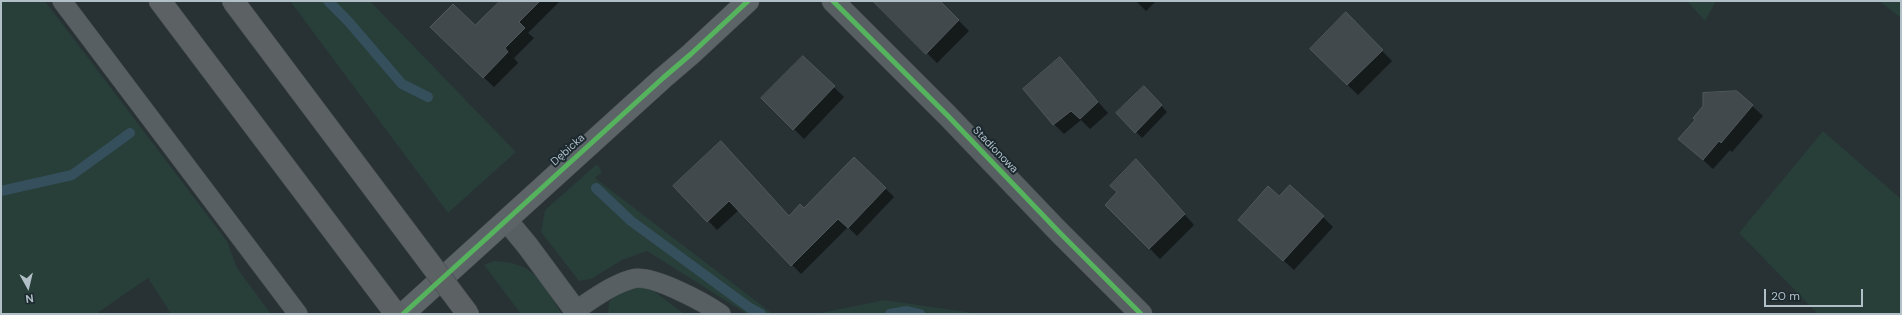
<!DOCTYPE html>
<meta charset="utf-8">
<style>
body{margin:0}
#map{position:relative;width:1902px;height:315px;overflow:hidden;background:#283134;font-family:"DM Sans",sans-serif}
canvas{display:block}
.frame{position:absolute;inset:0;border:2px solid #b1bfc6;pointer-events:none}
.north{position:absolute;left:8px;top:267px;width:40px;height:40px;-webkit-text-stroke:3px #1b292f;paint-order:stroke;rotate:172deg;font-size:11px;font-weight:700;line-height:16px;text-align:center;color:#b1bfc6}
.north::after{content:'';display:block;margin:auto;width:14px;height:18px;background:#b1bfc6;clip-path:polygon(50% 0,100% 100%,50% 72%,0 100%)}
.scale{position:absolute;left:1764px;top:289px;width:99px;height:18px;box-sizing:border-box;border:2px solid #b1bfc6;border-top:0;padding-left:5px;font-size:12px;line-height:14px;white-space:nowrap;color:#b1bfc6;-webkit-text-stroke:3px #1b292f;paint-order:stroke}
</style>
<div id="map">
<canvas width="1902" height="315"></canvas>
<div class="frame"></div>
<div class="north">N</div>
<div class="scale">20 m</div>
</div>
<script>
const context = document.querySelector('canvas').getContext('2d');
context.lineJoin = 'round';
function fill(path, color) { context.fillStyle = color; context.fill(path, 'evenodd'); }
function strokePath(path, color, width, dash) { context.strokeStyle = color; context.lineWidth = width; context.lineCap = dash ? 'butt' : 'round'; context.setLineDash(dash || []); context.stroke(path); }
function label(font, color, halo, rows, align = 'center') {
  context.font = font + ' "DM Sans",sans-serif'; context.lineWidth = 4; context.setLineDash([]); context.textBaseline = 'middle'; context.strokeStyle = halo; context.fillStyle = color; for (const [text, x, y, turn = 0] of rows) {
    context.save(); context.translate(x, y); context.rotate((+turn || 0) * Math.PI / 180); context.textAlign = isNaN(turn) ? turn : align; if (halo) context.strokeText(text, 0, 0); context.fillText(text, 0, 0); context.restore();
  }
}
fill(new Path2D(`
 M 1,1 L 45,1 L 227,241 L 237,268 L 271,314 L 171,314 L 148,278 L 96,314 L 1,314 Z
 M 290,1 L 370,1 L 516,152 L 448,213 Z
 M 1687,1 L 1716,1 L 1705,21 Z
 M 1879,1 L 1901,1 L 1901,18 Z
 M 1823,131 L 1901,199 L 1901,314 L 1818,314 L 1739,233 Z
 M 597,164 L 602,172 L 595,178 L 773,314 L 747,314 L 647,251 L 622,260 L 591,279 L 579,281 L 541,232 L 545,210 Z
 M 494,261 C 535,262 542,282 562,314 L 521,314 L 484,265 Z
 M 624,287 L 649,287 L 684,314 L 608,314 L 609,302 Z
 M 884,300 L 980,314 L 816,314 Z`), '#283e39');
fill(new Path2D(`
 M 502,1 L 560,1 L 528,33 L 534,38 L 514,58 L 518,63 L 494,87 L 441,37 L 475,27 Z
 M 874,1 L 939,1 L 969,31 L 937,63 Z
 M 1136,1 L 1156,1 L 1146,11 Z
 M 1346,14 L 1392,61 L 1358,95 L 1311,49 Z
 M 803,57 L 844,97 L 804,139 L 763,98 Z
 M 1060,59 L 1108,113 L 1090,129 L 1081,120 L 1064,134 L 1054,124 Z
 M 1144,87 L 1167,112 L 1142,138 L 1118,113 Z
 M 1737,92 L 1763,116 L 1732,152 L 1730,150 L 1713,169 L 1680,139 Z
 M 1146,171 L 1194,225 L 1160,259 L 1107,205 Z
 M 675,186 L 789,217 L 804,209 L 885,188 L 894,197 L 857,236 L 848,227 L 801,274 L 739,210 L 717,230 Z
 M 1280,198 L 1323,217 L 1333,227 L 1294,270 L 1250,230 Z`), '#0007');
strokePath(new Path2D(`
 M 328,1 L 348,21 L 402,84 L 428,97
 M 596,188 L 631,221 L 750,308 L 761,314
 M 1,191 L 72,175 L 130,133
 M 890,314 L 907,311 L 920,314`), '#35505c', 10);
const building = new Path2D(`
 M 500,1 L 540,1 L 519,22 L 525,28 L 505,48 L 508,52 L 483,78 L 430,27 L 453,4 L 475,25 Z
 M 873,1 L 940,1 L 959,20 L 926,54 Z
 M 1346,12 L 1383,50 L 1347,85 L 1310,49 Z
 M 803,56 L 835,86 L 793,130 L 761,98 Z
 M 1060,57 L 1098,102 L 1080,119 L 1071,111 L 1053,125 L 1023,89 Z
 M 1144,86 L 1162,105 L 1135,133 L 1116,113 Z
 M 1737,91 L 1753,105 L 1721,143 L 1719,141 L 1703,160 L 1678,139 L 1695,120 L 1693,118 L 1703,106 L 1703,93 Z
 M 721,141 L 789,216 L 800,204 L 804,208 L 854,157 L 886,188 L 848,228 L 838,219 L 791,266 L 729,201 L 707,222 L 673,186 Z
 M 1136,159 L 1185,214 L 1149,249 L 1105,205 L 1117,192 L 1110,186 Z
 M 1290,185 L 1324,216 L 1283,261 L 1238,220 L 1268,186 L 1279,196 Z`);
fill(building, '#41494c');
strokePath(building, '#50585c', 1);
const lane = new Path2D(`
 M 62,1 L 298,314
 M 576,310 C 593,299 611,285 632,279 C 651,273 705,303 721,314`);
const street = new Path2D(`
 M 833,1 L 948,116 L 1058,231 L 1141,314
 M 507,221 L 527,245 L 578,314`);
const secondary = new Path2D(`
 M 403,314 L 663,78 L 691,54 L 748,1`);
const highway = new Path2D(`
 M 160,1 L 396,314`);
strokePath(lane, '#464c4f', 20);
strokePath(street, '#464c4f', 23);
strokePath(secondary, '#464c4f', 23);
strokePath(highway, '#454c4f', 23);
strokePath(lane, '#575f63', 19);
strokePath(street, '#575f63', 22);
strokePath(secondary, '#5c6468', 22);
strokePath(highway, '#5c6163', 22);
const highwayBridge = new Path2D(`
 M 233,1 L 468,314`);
strokePath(highwayBridge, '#454c4f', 23, []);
strokePath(highwayBridge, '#5c6163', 22);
strokePath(new Path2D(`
 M 833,1 L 948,116 L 1058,231 L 1141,314
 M 403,314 L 663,78 L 691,54 L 748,1`), '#56b35d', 5);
label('11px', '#b1bfc6', '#1b292f', [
 ["Dębicka",568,150,-42],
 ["Stadionowa",995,150,46]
]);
</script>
